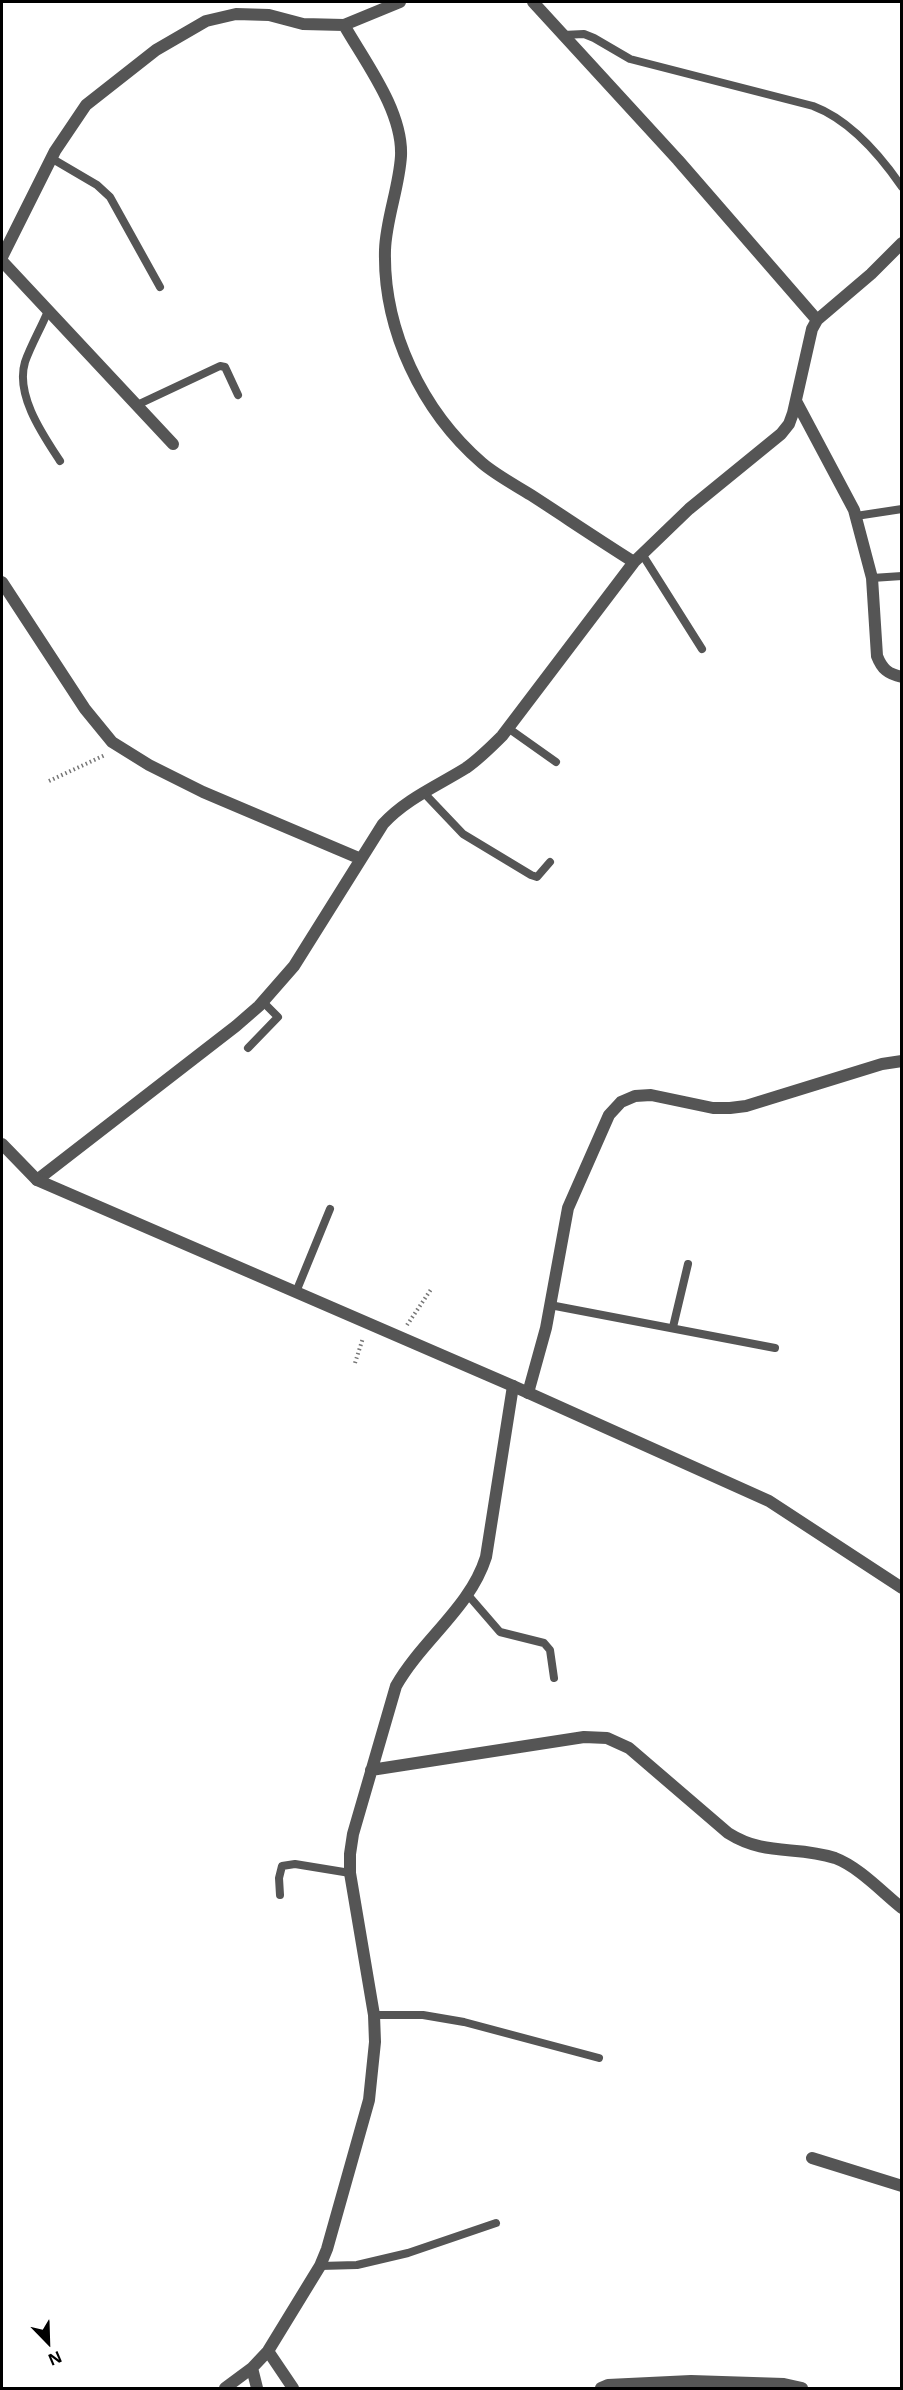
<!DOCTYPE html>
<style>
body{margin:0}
#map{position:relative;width:903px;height:2390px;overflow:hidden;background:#fff;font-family:"Noto Sans",sans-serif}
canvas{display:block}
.frame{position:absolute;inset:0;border:3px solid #000;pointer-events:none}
.north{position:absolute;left:18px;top:2312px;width:60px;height:60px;-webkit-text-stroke:4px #fff;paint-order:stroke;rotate:157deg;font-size:16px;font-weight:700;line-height:24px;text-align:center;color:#000}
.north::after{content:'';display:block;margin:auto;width:21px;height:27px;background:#000;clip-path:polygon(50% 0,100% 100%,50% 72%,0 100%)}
</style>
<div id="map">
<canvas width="903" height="2390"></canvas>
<div class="frame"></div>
<div class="north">N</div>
</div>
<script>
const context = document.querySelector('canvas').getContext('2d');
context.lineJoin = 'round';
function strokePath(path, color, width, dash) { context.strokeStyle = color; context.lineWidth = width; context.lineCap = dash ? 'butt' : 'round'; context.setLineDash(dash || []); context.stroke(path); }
strokePath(new Path2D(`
 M 49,781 L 105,755
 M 407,1325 L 432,1288
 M 355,1363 L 363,1338`), '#777', 4, [1.5, 3]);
strokePath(new Path2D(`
 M 563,35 L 584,34 L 594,38 L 630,59 L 813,106 C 850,120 880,155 902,187
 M 51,158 L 97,185 L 110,197 L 160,287
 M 48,311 C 41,328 31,345 25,362 C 15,395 43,435 60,461
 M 137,405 L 220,366 L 225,367 L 238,395
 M 856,516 L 902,509
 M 642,554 L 702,649
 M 872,578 L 902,576
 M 508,728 L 556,762
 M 424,793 L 463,834 L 531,875 L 537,877 L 550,862
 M 248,1048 L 278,1017 L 263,1002
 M 296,1292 L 330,1209
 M 550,1305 L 775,1348
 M 673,1327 L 688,1264
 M 468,1595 L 500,1632 L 544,1643 L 550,1650 L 554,1678
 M 280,1895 L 279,1878 L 282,1866 L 295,1864 L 350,1873
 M 374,2015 L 423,2015 L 464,2022 L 599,2058
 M 320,2266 L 357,2265 L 408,2253 L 496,2223`), '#555', 8);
strokePath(new Path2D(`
 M 533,2 L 678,160 L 817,320
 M 344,25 C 365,62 403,111 401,156 C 399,188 386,219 385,250 C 383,330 422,411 482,463 C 496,475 515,485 531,495 C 565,517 599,540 634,562
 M 2,257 L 55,151 L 86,105 L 156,50 L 206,21 L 236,14 L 269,15 L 303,24 L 344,25 L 400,2
 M 2,261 L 173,444
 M 796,401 L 854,510 L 872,578 L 877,656 C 882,669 888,674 902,677
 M 2,582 L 85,709 L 112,742 L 149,765 L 203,792 L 361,859
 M 37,1180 L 236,1026 L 259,1006 L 294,966 L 383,824 C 406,799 437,786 466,768 C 479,759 490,748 502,736 L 634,562 L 689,509 L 781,434 L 789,424 L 793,413 L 812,329 L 817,320 L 871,274 L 902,243
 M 528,1393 L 546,1328 L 568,1208 L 609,1115 L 621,1102 L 635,1096 L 651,1095 L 713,1108 L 730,1108 L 746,1106 L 882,1064 L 902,1061
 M 371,1770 L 584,1737 L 607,1738 L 629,1748 L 728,1833 C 766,1857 796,1845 835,1858 C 859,1867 882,1892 902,1908
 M 812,2158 L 902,2186
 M 268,2351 L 293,2388
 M 252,2368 L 257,2388
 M 225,2388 L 252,2368 L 268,2351 L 320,2266 L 327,2249 L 369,2100 L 375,2042 L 374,2015 L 350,1873 L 350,1854 L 353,1834 L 396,1686 C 422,1640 470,1608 486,1557 L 513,1386
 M 601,2388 L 608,2385 L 691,2381 L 784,2384 L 802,2388`), '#555', 12);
strokePath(new Path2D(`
 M 2,1144 L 37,1180 L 513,1386 L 769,1501 L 902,1588`), '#555', 12);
</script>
